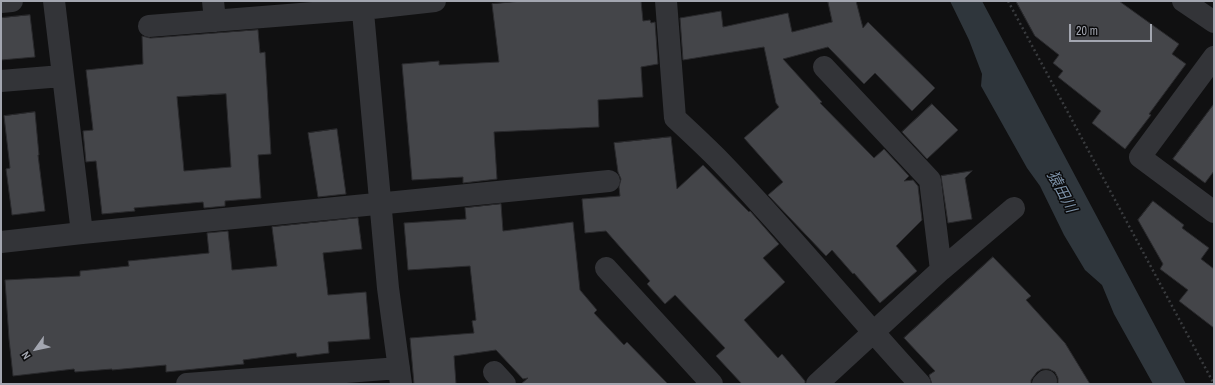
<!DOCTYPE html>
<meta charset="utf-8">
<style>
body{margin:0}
#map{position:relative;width:1215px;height:385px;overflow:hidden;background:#101011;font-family:"Archivo Narrow",sans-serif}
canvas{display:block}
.frame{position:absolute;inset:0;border:2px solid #a3a6b0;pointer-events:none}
.north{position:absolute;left:16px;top:329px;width:40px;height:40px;-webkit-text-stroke:3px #0b0b0c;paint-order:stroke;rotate:237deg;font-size:11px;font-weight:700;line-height:16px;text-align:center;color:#a3a6b0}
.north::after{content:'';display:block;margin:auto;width:14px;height:18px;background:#a3a6b0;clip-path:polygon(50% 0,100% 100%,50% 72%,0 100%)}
.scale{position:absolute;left:1069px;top:24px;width:83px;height:18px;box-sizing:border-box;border:2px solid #a3a6b0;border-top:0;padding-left:5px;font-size:12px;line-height:14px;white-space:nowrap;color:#a3a6b0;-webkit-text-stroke:3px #0b0b0c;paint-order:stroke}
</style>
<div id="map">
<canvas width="1215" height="385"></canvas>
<div class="frame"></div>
<div class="north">N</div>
<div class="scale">20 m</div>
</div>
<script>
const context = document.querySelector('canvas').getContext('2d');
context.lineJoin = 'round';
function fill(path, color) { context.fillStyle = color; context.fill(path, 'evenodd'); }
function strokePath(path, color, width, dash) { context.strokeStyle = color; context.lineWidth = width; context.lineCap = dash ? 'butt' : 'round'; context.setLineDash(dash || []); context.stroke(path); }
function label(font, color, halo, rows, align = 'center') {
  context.font = font + ' "Archivo Narrow","Noto Sans JP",sans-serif'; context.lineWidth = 3; context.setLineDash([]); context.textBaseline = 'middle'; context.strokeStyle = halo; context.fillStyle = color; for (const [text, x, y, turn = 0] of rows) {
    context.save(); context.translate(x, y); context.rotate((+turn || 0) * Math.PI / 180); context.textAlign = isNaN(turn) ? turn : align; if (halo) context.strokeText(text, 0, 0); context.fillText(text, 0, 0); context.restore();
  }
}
fill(new Path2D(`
 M 950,1 L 982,1 L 1186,384 L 1153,384 L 1114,314 L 1102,285 L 1085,270 L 1064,235 L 1040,186 L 1027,168 L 981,86 L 982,74 L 969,40 Z`), '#2f363c');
const building = new Path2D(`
 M 523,1 L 641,1 L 643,21 L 650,20 L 651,23 L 655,22 L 658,64 L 641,67 L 643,97 L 598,100 L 599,127 L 494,132 L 497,179 L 463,183 L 463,177 L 412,180 L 402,64 L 439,61 L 439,65 L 499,62 L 492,4 Z
 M 828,1 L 856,1 L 863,28 L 868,22 L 935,88 L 912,111 L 875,73 L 864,84 L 828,47 L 783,59 L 822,102 L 820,103 L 874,158 L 884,149 L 909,176 L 904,181 L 913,180 L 918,186 L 922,220 L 896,246 L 917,271 L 880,303 L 854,273 L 853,274 L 832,250 L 826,256 L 768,195 L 783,182 L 744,138 L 779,107 L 776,103 L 764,47 L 683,60 L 680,18 L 721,11 L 723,27 L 788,13 L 792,32 L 832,22 Z
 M 1016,1 L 1119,1 L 1179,44 L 1172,54 L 1186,64 L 1149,114 L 1151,115 L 1125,149 L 1092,123 L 1101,111 L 1058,77 L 1063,71 L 1053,63 L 1059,55 L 1035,36 Z
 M 30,15 L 35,57 L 1,60 L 1,18 Z
 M 258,30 L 260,53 L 265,52 L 271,154 L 258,155 L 261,198 L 225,201 L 225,206 L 204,208 L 203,202 L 134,208 L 135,211 L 102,214 L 96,161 L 86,162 L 84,141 L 83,131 L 93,130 L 86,70 L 143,64 L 142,36 L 150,38 ZM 226,94 L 231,167 L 184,171 L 177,97 Z
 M 932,104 L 958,130 L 927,159 L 902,132 Z
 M 1214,104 L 1214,171 L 1205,183 L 1173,159 Z
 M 35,112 L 39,155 L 38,155 L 45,211 L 12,215 L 6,169 L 10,168 L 4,116 Z
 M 337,129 L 346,194 L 318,197 L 308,133 Z
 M 671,137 L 677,189 L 703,165 L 749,212 L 750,211 L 779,244 L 763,258 L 785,282 L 744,320 L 778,358 L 782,354 L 805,381 L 805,384 L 742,384 L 716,356 L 725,348 L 675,295 L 665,304 L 647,284 L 650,281 L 606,231 L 585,233 L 582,199 L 620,196 L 619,187 L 621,179 L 618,172 L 614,143 Z
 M 972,171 L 965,178 L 972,219 L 948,223 L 941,176 Z
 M 1153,201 L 1184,225 L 1182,228 L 1209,248 L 1201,259 L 1214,269 L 1214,328 L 1179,301 L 1188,290 L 1160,269 L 1163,264 L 1138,220 Z
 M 501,204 L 503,231 L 573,222 L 580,290 L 597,310 L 594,313 L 624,345 L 627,342 L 668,384 L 521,384 L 528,378 L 523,379 L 496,350 L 454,356 L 456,384 L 414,384 L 410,338 L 474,333 L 472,321 L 476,320 L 470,266 L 408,270 L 404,223 L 466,219 L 465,208 Z
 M 358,218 L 362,249 L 323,253 L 328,295 L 366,292 L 370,339 L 328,342 L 329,353 L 297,357 L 296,353 L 243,360 L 244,364 L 166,372 L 166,365 L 112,370 L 112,369 L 75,372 L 74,369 L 13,376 L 9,339 L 5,280 L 80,276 L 80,271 L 129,266 L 128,261 L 209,253 L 207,233 L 228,231 L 232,270 L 277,266 L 272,227 Z
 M 993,257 L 1031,296 L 1026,300 L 1065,343 L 1090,384 L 1058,384 L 1058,378 L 1055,372 L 1049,369 L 1042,369 L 1037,372 L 1031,380 L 1031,384 L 932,384 L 929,375 L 935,371 L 904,338 Z`);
fill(building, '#444549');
strokePath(building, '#2a2a2d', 1);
strokePath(new Path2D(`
 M 1008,1 L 1214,384`), '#393b3e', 2.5, [2, 3]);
strokePath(new Path2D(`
 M 54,1 L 82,233
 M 213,1 L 215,21
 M 362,1 L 388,288 L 401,384
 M 666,1 L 675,118 C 689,131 703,144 717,158 C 787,230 851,309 920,384
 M 1183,1 L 1214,22
 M 1,2 L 12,1
 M 149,26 L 363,9 L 435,1
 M 1214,57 L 1140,157 L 1214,212
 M 824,67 L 930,180 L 941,270
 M 1,81 L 62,76
 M 1,242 L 82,233 L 609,181
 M 606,268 L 712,384
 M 494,372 L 505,384
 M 187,384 L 399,368
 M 817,384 L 941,270 L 1014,208
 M 1043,384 L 1046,381`), '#333438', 22);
label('italic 15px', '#7d92a8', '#0b0b0c', [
 ["猿田川",1061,192,62]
]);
</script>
